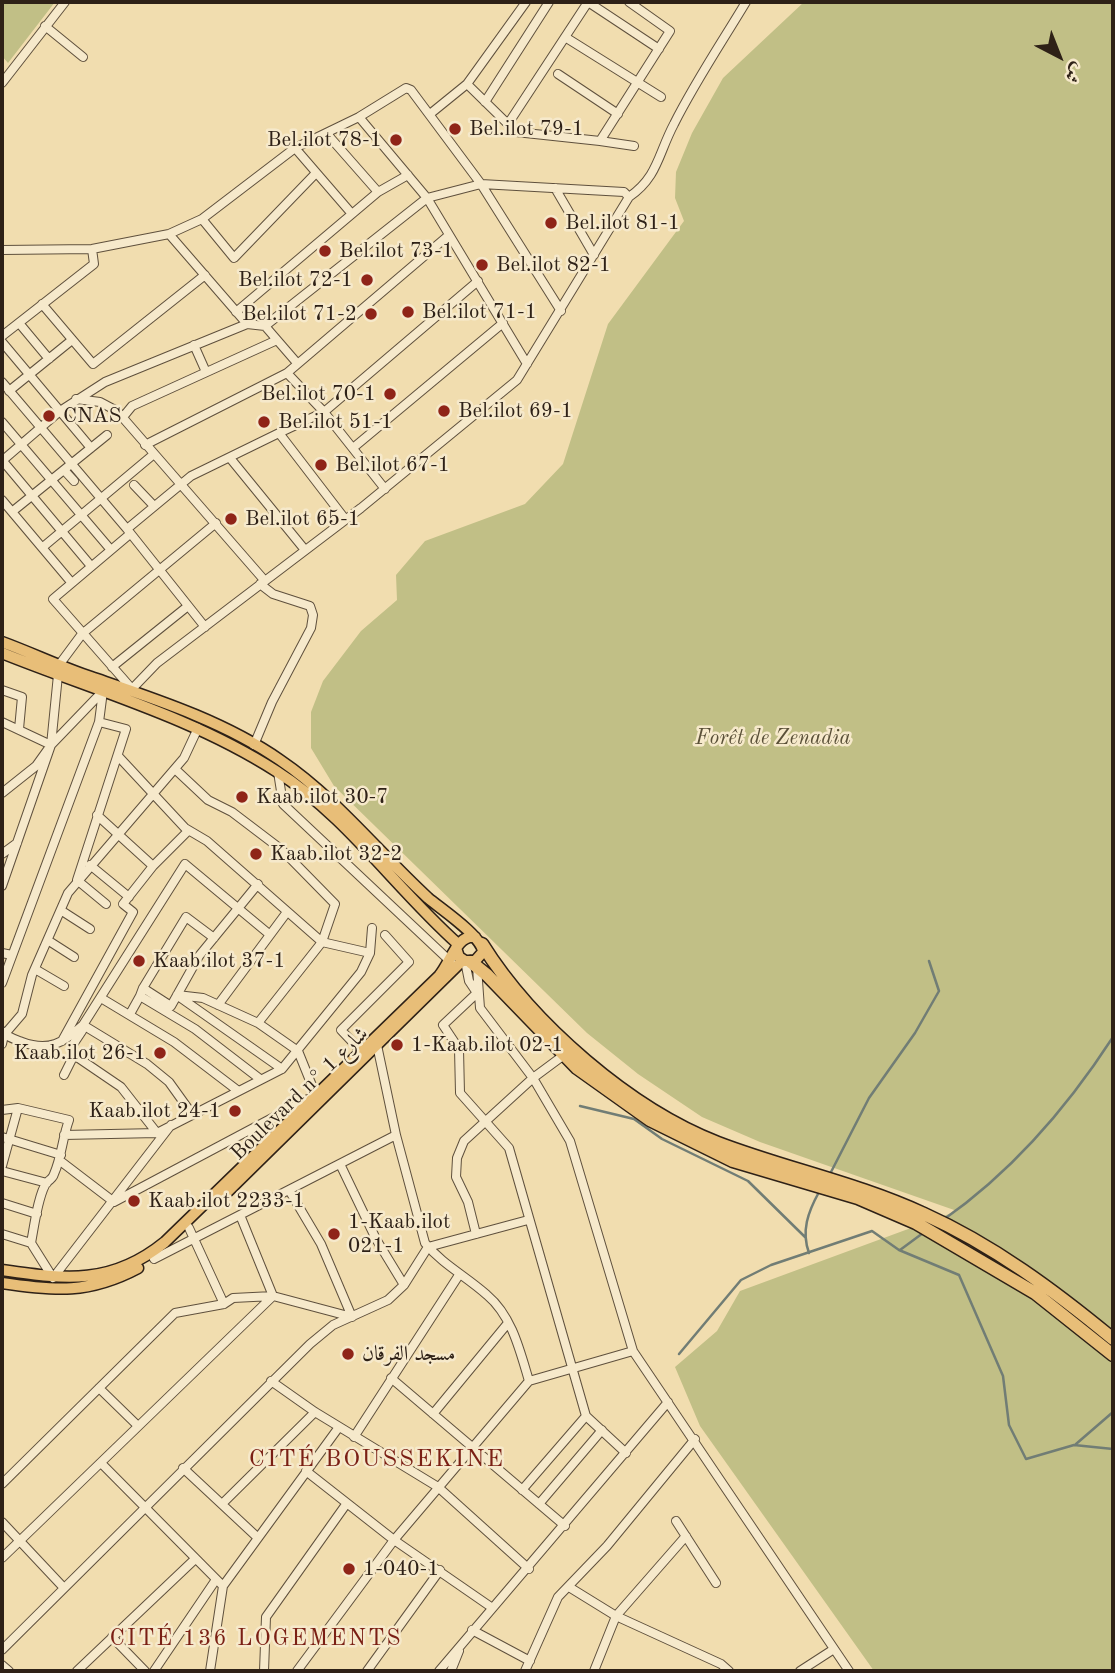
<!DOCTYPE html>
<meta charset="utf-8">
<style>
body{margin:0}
#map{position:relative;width:1115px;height:1673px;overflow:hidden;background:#f1ddaf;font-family:"Old Standard TT",Amiri,serif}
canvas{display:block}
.frame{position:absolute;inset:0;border:4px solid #2e2117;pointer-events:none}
.north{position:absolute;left:1024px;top:21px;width:70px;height:70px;-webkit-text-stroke:5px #f6e9cb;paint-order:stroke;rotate:138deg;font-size:19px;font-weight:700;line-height:28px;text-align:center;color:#2e2117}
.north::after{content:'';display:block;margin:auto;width:24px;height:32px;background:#2e2117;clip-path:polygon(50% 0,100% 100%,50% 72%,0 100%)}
</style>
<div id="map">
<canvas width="1115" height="1673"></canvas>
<div class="frame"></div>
<div class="north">ش</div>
</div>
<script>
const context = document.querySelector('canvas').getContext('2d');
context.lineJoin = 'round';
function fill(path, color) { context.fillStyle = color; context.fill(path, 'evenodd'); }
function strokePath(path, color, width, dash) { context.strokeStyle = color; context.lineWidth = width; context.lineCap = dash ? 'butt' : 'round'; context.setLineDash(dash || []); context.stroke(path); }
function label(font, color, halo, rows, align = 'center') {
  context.font = font + ' "Old Standard TT",Amiri,serif'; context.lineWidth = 5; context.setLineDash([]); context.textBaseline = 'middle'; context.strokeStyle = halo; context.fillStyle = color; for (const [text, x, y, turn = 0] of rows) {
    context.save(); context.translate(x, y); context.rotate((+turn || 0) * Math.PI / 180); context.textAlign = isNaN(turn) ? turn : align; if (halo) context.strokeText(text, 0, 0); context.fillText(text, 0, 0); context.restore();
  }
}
fill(new Path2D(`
 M 2,2 L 55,2 L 8,63 L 2,56 Z
 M 804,2 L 1113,2 L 1113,1671 L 874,1671 L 700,1426 L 675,1367 L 717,1331 L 740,1291 L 957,1211 L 760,1142 L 702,1117 L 638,1074 L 587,1033 L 334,786 L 311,748 L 311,712 L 323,681 L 361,631 L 397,600 L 396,575 L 425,541 L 525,504 L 563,464 L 608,324 L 684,221 L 675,198 L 676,172 L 692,133 L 723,78 Z`), '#c1bf86');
strokePath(new Path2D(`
 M 580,1106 L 634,1119 L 662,1139 L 748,1181 L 805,1237
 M 830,1174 L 869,1098 L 915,1033 L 939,991 L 929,961
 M 943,1220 C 1013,1171 1067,1108 1113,1037
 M 900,1250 L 923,1233
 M 809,1253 C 801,1231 808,1212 819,1192
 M 679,1354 L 741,1280 L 771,1265 L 872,1231 L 899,1250 L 959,1275 L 1003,1376 L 1009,1425 L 1026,1459 L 1074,1445 L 1113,1449
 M 1076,1444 L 1113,1412`), '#717d75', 2.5);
const minor = new Path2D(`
 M 588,2 L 659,49
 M 45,26 L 83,57
 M 565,37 L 661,97
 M 558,74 L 618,114
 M 2,83 L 65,2
 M 467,84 L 516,132 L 600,141 L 670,31 L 629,2
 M 485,102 L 549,2
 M 430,114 L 467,84 L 526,2
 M 359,117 L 427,198 L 527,364
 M 508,124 L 588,2
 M 327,134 L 378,192
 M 600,141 L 634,146
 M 295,148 L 352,214
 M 555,188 L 594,255
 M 202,219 L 234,258 L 316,173
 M 169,234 L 247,324 L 265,326
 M 2,250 L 92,249 L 169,234 L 202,219 L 295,148 L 359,117 L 406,88 L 411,90 L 481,184 L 561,311
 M 42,304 L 93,364 L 205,275
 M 236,312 L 378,192 L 408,175
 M 19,323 L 49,359
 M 2,336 L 94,264 L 92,249
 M 2,342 L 91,448
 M 194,345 L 206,372
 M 297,363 L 265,326 L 427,198 L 481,184 L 624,192 L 629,197
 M 287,373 L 324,412 L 385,489
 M 2,382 L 127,529 L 205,627
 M 9,391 L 72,340
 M 76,399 L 100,402 L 117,411 L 265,581
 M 123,417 L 132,406 L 277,340
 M 2,422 L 111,550
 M 145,445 L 287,373 L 449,235
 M 353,448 L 503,323
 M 230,458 L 305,550
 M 2,460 L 91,566
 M 2,461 L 60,411 L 105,382 L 247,324
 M 64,470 L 74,481
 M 134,485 L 154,506
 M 2,500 L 71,582
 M 13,511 L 107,435
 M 345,519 L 279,433 L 324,412 L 478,281
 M 127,529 L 191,476 L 279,433
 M 130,534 L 53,599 L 132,689 L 157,663 L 361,508 L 517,380 L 629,197 C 658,177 658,154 674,124 C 695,82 722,42 746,2
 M 43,547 L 154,454
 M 112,667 L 188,606
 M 2,690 L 22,697 L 19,729
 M 2,722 L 51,745
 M 99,722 L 126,729 L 77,880 L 106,904
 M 254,745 L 272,702 L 311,628 L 313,615 L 310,606 L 273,594 L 260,584
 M 118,756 L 185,828 L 207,841 L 322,942 L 370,953
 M 175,769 L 208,800 L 232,812 L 282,850 L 335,904 L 322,942 L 258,1023
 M 278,772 L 283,804 L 451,962
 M 2,793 L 36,766 L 51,745 L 59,665 L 82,634 L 216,523
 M 97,815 L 153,866
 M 2,854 L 17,843
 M 90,865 L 129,897
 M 258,884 L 199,956 L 171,1006 L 143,988 L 140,996 L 195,1029 L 260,1079
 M 2,886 L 51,745 L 103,691
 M 62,911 L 90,929
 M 49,941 L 74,957
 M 2,953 L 12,955
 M 465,961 L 469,981 L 477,993
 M 477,967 L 480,1008 L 533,1078 L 570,1141 L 633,1351 L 849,1671
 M 35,969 L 64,986
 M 2,983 L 99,722 L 103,691
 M 143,988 L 186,917 L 214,938
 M 477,993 L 443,1025 L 459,1049 L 460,1093 L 509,1148 L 586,1416 L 626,1453
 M 177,995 L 203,998 L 258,1023 L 298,1051 L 315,1093
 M 178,996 L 282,1069
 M 101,998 L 174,1042 L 237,1090
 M 218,1005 L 287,912
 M 130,1014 L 140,996
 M 83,1025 L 147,1064 L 169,1082 L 192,1114
 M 2,1031 C 7,1037 14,1039 22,1042 C 49,1052 63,1043 83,1025 L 185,864 L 269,934
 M 62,1041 L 133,912 L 123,904 L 153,866 L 188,831
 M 2,1044 L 4,1035 L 22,1014 L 32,975 L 68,893 L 184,758 L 198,728
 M 377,1045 L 396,1135 L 425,1243 C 443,1265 466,1276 487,1295 C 512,1316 520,1351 529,1381
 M 360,1050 L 341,1030 L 409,962 L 385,935
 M 74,1055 L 121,1087 L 157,1133
 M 64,1075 L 74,1055 L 72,1046 L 82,1031
 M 2,1110 L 18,1108 L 69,1120 C 62,1139 62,1156 54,1174 C 53,1178 50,1180 47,1182 C 38,1194 34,1228 31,1243 L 53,1278 L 171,1125
 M 64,1135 L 157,1133 L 282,1069 L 361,972 L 370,953 L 372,928
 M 2,1137 L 61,1155
 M 59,1160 L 114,1202 L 308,1099
 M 340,1164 L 376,1239 L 404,1285
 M 2,1166 L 18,1108
 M 2,1171 L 47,1183
 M 289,1190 L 321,1244 L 352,1317
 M 2,1203 L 37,1214
 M 189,1228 L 224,1304
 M 2,1234 L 31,1243
 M 476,1234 L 468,1202 L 456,1177 L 457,1158 L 464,1141 L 533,1078 L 564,1055
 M 154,1259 L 396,1135
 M 391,1378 L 565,1526
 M 271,1381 L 315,1412 L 438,1487 L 529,1569
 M 99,1388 L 138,1426
 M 433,1414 L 508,1323
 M 354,1437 L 459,1275
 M 102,1464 L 223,1586
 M 183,1468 L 257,1537
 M 306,1471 L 394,1540 L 491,1607
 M 2,1484 L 175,1313 L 224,1304 L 233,1298 L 273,1296 L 352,1317
 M 522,1490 L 586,1416
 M 222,1504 L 315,1412
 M 539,1504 L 602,1430
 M 676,1521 L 716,1583
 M 2,1522 L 64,1588
 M 2,1558 L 273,1296 L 240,1215
 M 569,1587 L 616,1616 L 721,1664 L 729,1671
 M 472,1630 L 530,1661
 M 112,1637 L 145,1671
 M 2,1650 L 310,1344 L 333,1325 L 388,1300 L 404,1285 L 428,1247 L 528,1220
 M 2,1665 L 9,1671
 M 77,1671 L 194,1560
 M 154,1671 L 215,1581
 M 210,1671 L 223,1586 L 339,1427
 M 264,1671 L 266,1617 L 347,1503
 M 297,1671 L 394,1540 L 529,1381 L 633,1351
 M 367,1671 L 440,1570
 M 439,1671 L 668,1402
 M 451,1671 L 459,1651
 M 525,1671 L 558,1597 L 607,1546 L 695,1439
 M 594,1671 L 616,1616 L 686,1536
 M 800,1671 L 834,1649`);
const major = new Path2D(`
 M 2,642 C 32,653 61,667 91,677 C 155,699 224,721 280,760 C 336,798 378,852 428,898 C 441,909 482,936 483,952 L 475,961 L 465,961 L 459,957 L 456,948
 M 2,653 C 94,690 192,717 276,771 C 347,816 396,889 458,944
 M 217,1202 L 463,960
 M 2,1270 C 65,1279 111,1286 165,1242 L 439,976 C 451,962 457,934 475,937
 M 2,1283 C 55,1291 89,1294 138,1268`);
const highway = new Path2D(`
 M 482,944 C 532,1024 630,1109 718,1143 C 786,1169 857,1183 924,1214 C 993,1245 1055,1291 1113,1339
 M 471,962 L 487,975 L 577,1068 L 650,1120 L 733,1161 L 858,1198 L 916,1223 L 1035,1293 L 1113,1355`);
strokePath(minor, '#5f503d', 10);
strokePath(major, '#2e2117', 13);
strokePath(highway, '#2e2117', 15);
strokePath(minor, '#f6e9cb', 8);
strokePath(major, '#e8be78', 10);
strokePath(highway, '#e8be78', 12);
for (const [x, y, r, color] of [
 [455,129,7,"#8f2418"],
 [396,140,7,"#8f2418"],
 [551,223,7,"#8f2418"],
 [325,251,7,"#8f2418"],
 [482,265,7,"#8f2418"],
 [367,280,7,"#8f2418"],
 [408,312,7,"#8f2418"],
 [371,314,7,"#8f2418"],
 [390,394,7,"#8f2418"],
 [444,411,7,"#8f2418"],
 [49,416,7,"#8f2418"],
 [264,422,7,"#8f2418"],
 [321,465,7,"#8f2418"],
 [231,519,7,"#8f2418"],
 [242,797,7,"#8f2418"],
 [256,854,7,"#8f2418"],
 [139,961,7,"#8f2418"],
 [397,1045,7,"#8f2418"],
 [160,1053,7,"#8f2418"],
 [235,1111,7,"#8f2418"],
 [134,1201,7,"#8f2418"],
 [334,1234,7,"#8f2418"],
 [348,1354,7,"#8f2418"],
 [349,1569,7,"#8f2418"]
]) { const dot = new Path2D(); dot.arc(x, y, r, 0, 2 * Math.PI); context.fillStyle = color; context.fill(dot); strokePath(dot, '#f6e9cb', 2.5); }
label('21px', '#2e2117', '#f6e9cb', [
 ["Bel.ilot 79-1",469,129],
 ["Bel.ilot 78-1",382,140,"right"],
 ["Bel.ilot 81-1",565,223],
 ["Bel.ilot 73-1",339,251],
 ["Bel.ilot 82-1",496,265],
 ["Bel.ilot 72-1",353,280,"right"],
 ["Bel.ilot 71-1",422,312],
 ["Bel.ilot 71-2",357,314,"right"],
 ["Bel.ilot 70-1",376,394,"right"],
 ["Bel.ilot 69-1",458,411],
 ["CNAS",63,416],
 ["Bel.ilot 51-1",278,422],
 ["Bel.ilot 67-1",335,465],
 ["Bel.ilot 65-1",245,519],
 ["Kaab.ilot 30-7",256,797],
 ["Kaab.ilot 32-2",270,854],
 ["Kaab.ilot 37-1",153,961],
 ["1-Kaab.ilot 02-1",411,1045],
 ["Kaab.ilot 26-1",146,1053,"right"],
 ["Kaab.ilot 24-1",221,1111,"right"],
 ["Kaab.ilot 2233-1",148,1201],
 ["1-Kaab.ilot",348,1222],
 ["021-1",348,1246],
 ["مسجد الفرقان",362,1354],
 ["1-040-1",363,1569]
], 'left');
label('italic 21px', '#5a5038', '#f6e9cb', [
 ["Forêt de Zenadia",773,738]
]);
label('21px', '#2e2117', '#f6e9cb', [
 ["Boulevard n° شارع 1",300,1094,-44]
]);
context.letterSpacing = '2px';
label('23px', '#7a1f14', '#f6e9cb', [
 ["CITÉ 136 LOGEMENTS",256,1639]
]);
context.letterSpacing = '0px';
context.letterSpacing = '2px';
label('24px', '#7a1f14', '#f6e9cb', [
 ["CITÉ BOUSSEKINE",377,1460]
]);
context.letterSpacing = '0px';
</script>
